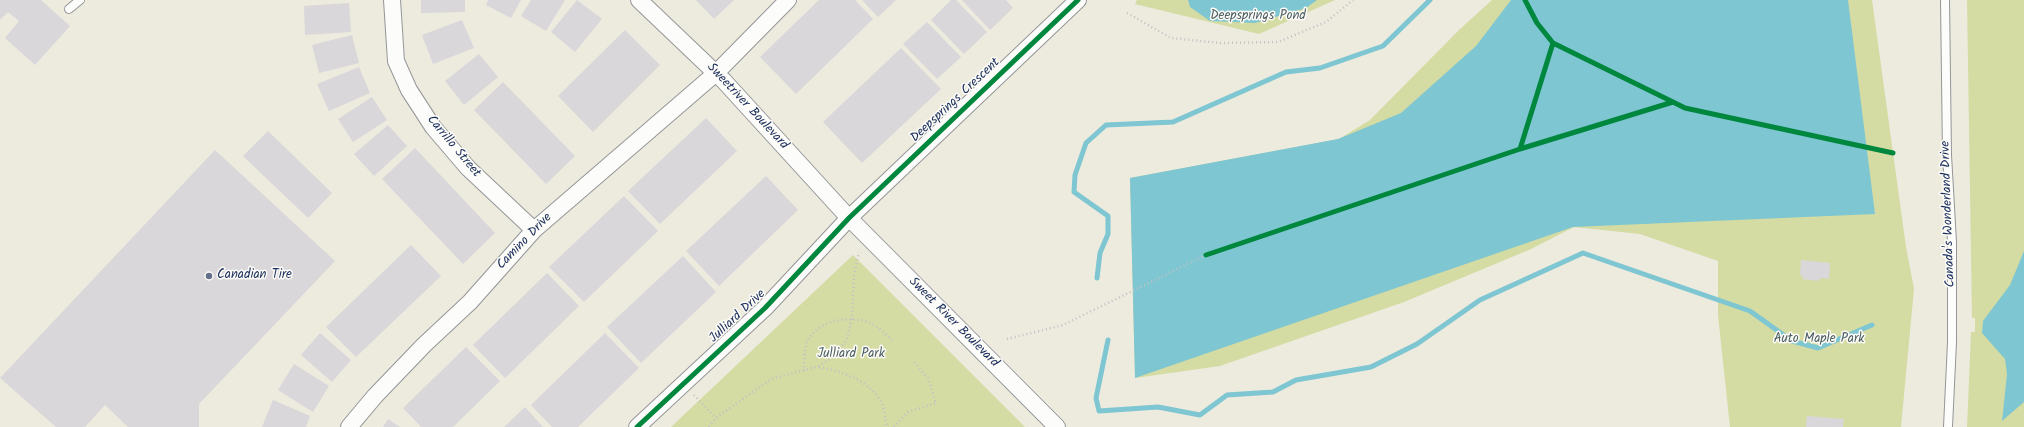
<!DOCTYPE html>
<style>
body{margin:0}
canvas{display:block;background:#edeade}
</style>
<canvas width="2024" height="427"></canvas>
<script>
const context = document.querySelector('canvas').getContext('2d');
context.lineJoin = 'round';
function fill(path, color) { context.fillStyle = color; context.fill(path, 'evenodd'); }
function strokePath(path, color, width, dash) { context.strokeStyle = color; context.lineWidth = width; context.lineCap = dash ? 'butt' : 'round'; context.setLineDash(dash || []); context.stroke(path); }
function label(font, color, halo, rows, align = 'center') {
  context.font = font + ' Kalam,sans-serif'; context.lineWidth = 3; context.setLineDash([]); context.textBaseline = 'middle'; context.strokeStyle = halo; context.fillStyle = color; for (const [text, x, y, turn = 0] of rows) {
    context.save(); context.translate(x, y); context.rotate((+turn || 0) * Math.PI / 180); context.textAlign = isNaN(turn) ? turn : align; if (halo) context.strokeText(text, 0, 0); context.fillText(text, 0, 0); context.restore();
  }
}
fill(new Path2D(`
 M 1137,0 L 1335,0 L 1259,34 L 1135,4 Z
 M 1492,0 L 1872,0 L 1906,247 L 1914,289 L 1901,427 L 1730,427 L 1718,315 L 1718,261 L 1640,234 L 1574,227 L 1531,249 L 1404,302 L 1220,366 L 1135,378 L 1130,178 L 1339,139 L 1370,120 L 1459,30 Z
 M 1967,0 L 2024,0 L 2024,427 L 1967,427 L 1971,332 L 1975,332 L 1975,318 L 1972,318 Z
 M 853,255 L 1025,427 L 671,427 Z`), '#d4dca3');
fill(new Path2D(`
 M 1188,0 L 1317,0 L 1306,8 L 1255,23 L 1210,21 L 1190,7 Z
 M 1511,0 L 1848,0 L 1875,214 L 1573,227 L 1135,378 L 1130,178 L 1338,139 L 1401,113 L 1476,46 Z
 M 2024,251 L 2024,402 L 2002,421 L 2007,374 L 2005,359 L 1982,333 L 1983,321 L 2010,285 Z`), '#7ec6d2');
strokePath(new Path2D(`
 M 1097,278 L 1100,253 L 1108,234 L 1108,216 L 1074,192 L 1075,175 L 1086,143 L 1106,125 L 1173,122 L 1286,72 L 1320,68 L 1383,46 L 1430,0
 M 1108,340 L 1096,398 L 1099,411 L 1158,407 L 1200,415 L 1227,395 L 1273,392 L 1296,380 L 1371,367 L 1417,344 L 1480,300 L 1583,253 L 1750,311 L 1792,341 L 1818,348 L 1872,325`), '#7ec6d2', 5);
fill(new Path2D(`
 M 0,0 L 41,0 L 70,26 L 35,65 L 5,38 L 19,21 L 8,12 L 0,20 Z
 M 421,0 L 465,0 L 465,12 L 421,13 Z
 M 488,0 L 521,0 L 511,18 L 486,5 Z
 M 531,0 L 565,0 L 546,31 L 521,16 Z
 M 577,0 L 602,19 L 575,52 L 551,32 Z
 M 696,0 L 734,0 L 714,19 Z
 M 819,0 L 855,0 L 873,19 L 796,94 L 760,57 Z
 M 862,0 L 896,0 L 878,17 Z
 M 951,0 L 956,0 L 987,32 L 964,54 L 931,20 Z
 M 962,0 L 1006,0 L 1013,8 L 990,30 Z
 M 349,3 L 351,32 L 305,35 L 304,6 Z
 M 462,20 L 474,48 L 433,64 L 422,35 Z
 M 927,22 L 961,57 L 937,79 L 903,44 Z
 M 625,30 L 660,65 L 593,132 L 558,96 Z
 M 352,35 L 359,63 L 319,73 L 312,45 Z
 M 901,48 L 941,89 L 862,163 L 823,122 Z
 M 479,54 L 498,77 L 464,105 L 445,81 Z
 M 359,67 L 370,93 L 329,111 L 317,84 Z
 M 503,82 L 575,156 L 546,184 L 474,110 Z
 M 372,97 L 387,120 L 353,142 L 338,119 Z
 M 706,118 L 737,151 L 660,224 L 628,191 Z
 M 388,125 L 407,146 L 374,176 L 354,154 Z
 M 268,131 L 332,193 L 308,218 L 243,156 Z
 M 415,148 L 495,233 L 463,264 L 382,179 Z
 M 215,150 L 335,261 L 199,404 L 199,427 L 128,427 L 105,405 L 85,427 L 56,427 L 0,378 Z
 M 766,176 L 798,210 L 719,286 L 686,251 Z
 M 624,196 L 658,231 L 584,302 L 549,267 Z
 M 411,245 L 441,276 L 356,357 L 326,327 Z
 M 683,256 L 716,292 L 641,363 L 607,327 Z
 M 1801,260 L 1830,263 L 1829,279 L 1820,278 L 1819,281 L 1802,279 L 1803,276 L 1800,275 Z
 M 547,273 L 579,306 L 505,378 L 473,345 Z
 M 320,333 L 351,360 L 332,382 L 301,355 Z
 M 605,333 L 639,368 L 578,427 L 552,427 L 531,405 Z
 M 466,347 L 500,381 L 453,427 L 421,427 L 403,408 Z
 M 294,364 L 329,386 L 313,412 L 278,390 Z
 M 273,400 L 310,416 L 306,427 L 262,427 Z
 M 525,407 L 543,427 L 504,427 Z
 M 1807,416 L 1844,419 L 1843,427 L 1806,427 Z
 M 388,419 L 400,427 L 383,427 Z`), '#d9d7da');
const lane = new Path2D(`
 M 1945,0 L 1947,155 L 1952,242 L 1952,342 L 1948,427
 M 69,9 L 80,0`);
const street = new Path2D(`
 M 392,0 L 396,61 L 409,90 L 433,127 L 468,168 L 534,230
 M 639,0 L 724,81 L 849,218 L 1057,427
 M 349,427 L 375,396 L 424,345 L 470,302 L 534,230 L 716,73 L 788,0
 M 637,427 L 765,308 L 849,218 L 1078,0`);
strokePath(lane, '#949698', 10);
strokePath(street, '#949698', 18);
strokePath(new Path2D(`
 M 1127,13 L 1171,38 L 1220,43 L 1278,42 L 1326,22 L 1353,0
 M 1007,339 L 1063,325 L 1206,255
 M 819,367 C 843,372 866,379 880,400 C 885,407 885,419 887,427
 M 804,371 C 804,361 804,349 808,340 C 820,318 857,313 877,327 C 883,331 888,337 893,341
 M 694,395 L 716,418
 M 709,427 L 716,418 L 771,379 L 819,366 L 833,357 L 847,340 L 852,318 L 854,276 L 859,252
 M 894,427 L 908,412 L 936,403 L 928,378 L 913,361`), '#c0c1c4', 2.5, [1, 3]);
strokePath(lane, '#fcfcfa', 8);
strokePath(street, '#fcfcfa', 16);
strokePath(new Path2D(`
 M 1525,0 L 1537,23 L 1553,43 L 1673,102 L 1520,149 L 1553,43
 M 1673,102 L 1685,108 L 1893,153
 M 1206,255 L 1520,149
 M 637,427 L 765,308 L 849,218 L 1078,0`), '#00873e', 5);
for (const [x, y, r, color] of [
 [209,276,4,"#64708b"]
]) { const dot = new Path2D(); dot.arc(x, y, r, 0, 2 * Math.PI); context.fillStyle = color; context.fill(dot); strokePath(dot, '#fdfcf7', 1.5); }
label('13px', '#4c5f64', '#fdfcf7', [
 ["Deepsprings Pond",1258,17],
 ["Auto Maple Park",1819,340],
 ["Julliard Park",851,355]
]);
label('13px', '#1b2f5e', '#fdfcf7', [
 ["Deepsprings Crescent",956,101,-43],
 ["Sweetriver Boulevard",747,107,47],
 ["Carrillo Street",453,147,50],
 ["Canada's Wonderland Drive",1949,214,-92],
 ["Camino Drive",525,242,-46],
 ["Julliard Drive",738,317,-43],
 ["Sweet River Boulevard",953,323,45]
]);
label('13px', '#1b2f5e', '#fdfcf7', [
 ["Canadian Tire",217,276]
], 'left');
</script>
